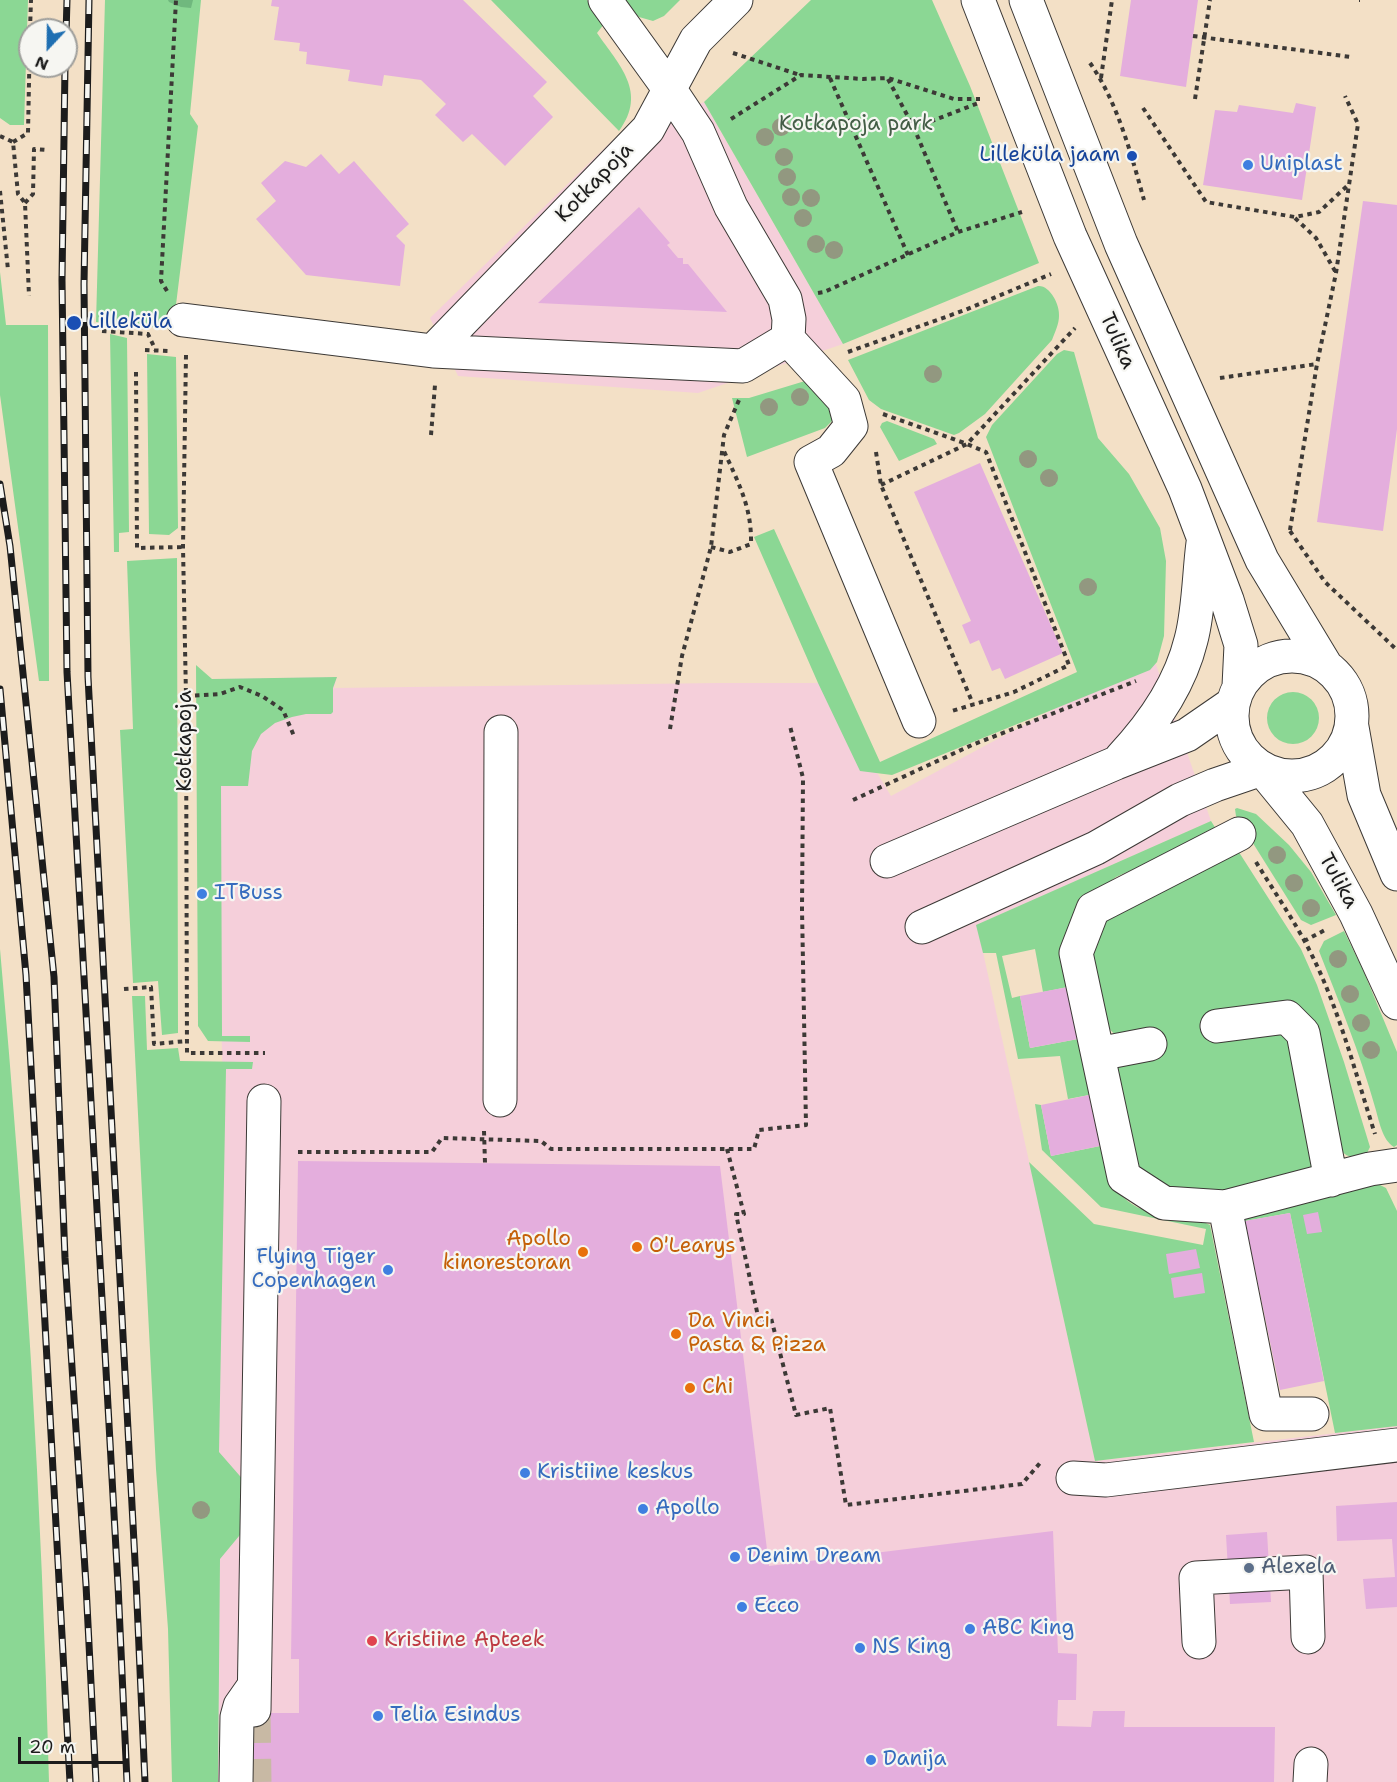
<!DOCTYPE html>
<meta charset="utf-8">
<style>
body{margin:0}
#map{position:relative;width:1397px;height:1782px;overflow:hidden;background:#f3e0c6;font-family:"Shantell Sans",sans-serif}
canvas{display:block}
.north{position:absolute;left:18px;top:18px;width:60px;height:60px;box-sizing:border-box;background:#f6f6f2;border:2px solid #9f9f9c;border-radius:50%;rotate:202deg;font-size:16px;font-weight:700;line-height:24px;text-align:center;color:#1c1c1c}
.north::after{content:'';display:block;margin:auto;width:21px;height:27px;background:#1f6fb2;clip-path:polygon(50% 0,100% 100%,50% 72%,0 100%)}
.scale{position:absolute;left:18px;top:1737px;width:108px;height:27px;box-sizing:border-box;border:3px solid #1c1c1c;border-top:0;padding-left:8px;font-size:18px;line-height:21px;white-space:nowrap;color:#1c1c1c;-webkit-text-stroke:4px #f6f6f2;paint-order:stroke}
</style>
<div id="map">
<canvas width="1397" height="1782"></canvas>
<div class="north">N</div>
<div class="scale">20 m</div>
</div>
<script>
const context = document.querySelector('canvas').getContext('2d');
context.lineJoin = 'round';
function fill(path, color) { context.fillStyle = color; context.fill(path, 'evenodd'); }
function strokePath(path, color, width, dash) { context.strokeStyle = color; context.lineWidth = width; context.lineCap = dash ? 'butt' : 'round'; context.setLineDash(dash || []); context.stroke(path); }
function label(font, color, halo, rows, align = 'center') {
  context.font = font + ' "Shantell Sans",sans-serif'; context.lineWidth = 4.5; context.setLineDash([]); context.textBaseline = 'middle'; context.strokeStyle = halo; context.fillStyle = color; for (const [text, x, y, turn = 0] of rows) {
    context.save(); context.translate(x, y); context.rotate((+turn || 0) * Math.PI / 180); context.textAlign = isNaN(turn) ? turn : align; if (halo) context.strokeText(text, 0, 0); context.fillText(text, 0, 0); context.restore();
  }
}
fill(new Path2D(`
 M 704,102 L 843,344 L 698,393 L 458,376 L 430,318 L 617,136 Z
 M 1153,656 L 1211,821 L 977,925 L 1095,1461 L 1397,1426 L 1397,1782 L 208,1782 L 224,1126 L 212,679 L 337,677 L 334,688 L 718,683 L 823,683 L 891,796 Z`), '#f5cfda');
fill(new Path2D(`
 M 0,0 L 28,0 L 24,125 L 10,125 L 0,118 Z
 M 105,0 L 201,0 L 190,114 L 198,126 L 173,329 L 96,322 Z
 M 491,0 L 587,0 L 604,24 L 597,33 C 619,65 648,92 619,131 Z
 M 622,0 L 680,0 L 664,16 L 653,21 L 639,17 Z
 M 811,0 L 932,0 L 970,86 L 1039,263 L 843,344 L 704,102 Z
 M 0,272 L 6,325 L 48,325 L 49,681 L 39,681 L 0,395 Z
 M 1038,286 C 1050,285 1060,305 1059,316 C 1059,324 1055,332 1052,340 L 985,414 L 959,433 L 954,435 L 881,409 L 869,400 L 848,360 Z
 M 110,334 L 127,338 L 129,532 L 119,533 L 119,552 L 114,552 Z
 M 1064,350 L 1074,352 L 1098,438 L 1129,474 L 1160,528 L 1166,561 L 1164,636 L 1157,662 L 1150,670 L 892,775 L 860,771 L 818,683 L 754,537 L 774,529 L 880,762 L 1077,672 L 986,437 L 992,425 L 1057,354 Z
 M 147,354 L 176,357 L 178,528 L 169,535 L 149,534 Z
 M 805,381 L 831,410 L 833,420 L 825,428 L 747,457 L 732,398 L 749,398 Z
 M 887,421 L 934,439 L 937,444 L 899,461 L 880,427 L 882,423 Z
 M 177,558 L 178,1033 L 162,1035 L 158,981 L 133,983 L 120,730 L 133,729 L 127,561 Z
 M 196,665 L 212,679 L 337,677 L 333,688 L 333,712 L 331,714 L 306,714 L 292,717 L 275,723 L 261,734 L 252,751 L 248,786 L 221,786 L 222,1036 L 250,1036 L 250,1042 L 208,1041 L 198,1026 Z
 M1267 718a26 26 0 1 1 52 0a26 26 0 1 1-52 0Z
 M 1237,808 L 1256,814 L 1289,845 L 1311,872 L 1336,915 L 1311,925 L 1301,920 L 1236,816 L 1235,809 Z
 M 1211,821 L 1218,832 L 1116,877 L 1088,898 L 1068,987 L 1043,992 L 1035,949 L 1002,956 L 1012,998 L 1020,996 L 1030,1048 L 1078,1039 L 1089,1095 L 1068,1099 L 1060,1056 L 1018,1059 L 996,953 L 983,953 L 976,925 Z
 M 1235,846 L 1301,949 L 1317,985 L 1344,1062 L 1370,1147 L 1367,1153 C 1346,1162 1341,1154 1334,1134 C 1329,1109 1321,1042 1309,1023 C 1303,1015 1295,1010 1287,1004 L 1210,1019 L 1214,1039 L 1269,1029 L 1281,1031 L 1294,1045 L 1317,1155 L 1315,1167 L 1301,1177 L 1205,1197 L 1174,1191 L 1157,1181 L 1134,1162 L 1114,1076 C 1120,1052 1133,1054 1154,1050 L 1155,1039 L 1150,1030 C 1141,1031 1127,1036 1118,1035 C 1101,1033 1091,966 1093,951 C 1096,932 1105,916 1120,903 C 1148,879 1200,862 1235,846 Z
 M 1344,931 L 1363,970 L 1397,1052 L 1397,1145 L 1394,1147 C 1382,1140 1379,1120 1375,1107 C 1360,1053 1339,1002 1319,951 L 1324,941 Z
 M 0,949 C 25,1226 42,1504 49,1782 L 0,1782 Z
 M 132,996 L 145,996 L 147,1050 L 178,1048 L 180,1061 L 253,1062 L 252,1069 L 226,1069 L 219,1452 L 253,1491 L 254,1518 L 220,1559 L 218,1782 L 172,1782 L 168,1629 L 156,1469 Z
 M 1035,1104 L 1041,1105 L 1051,1156 L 1100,1146 C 1111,1192 1125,1211 1174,1217 C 1186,1219 1199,1219 1210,1225 L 1254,1442 L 1095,1461 L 1029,1162 L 1094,1224 L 1203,1245 L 1206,1229 L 1101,1207 L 1042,1150 Z
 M 1376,1183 L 1386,1188 L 1397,1211 L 1397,1426 L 1335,1433 L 1290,1213 L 1245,1221 L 1244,1217 Z`), '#8bd794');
fill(new Path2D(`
 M 168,0 L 193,0 L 191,8 L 181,7 L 169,2 Z`), '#70b87e');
fill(new Path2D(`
 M 272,0 L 463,0 L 547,82 L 533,96 L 553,117 L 505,166 L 472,134 L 463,142 L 435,115 L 446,104 L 421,80 L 384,75 L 382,86 L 348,81 L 350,70 L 306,64 L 307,52 L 299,51 L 300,43 L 274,40 L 279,7 L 271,6 Z
 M 1131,0 L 1198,0 L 1186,87 L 1120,76 Z
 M 1296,103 L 1316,107 L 1302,200 L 1203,185 L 1215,110 L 1237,112 L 1239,105 L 1293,113 Z
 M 321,154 L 339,174 L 354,161 L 409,224 L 396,236 L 405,245 L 400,286 L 306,275 L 256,219 L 276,201 L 261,183 L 285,161 L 306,167 Z
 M 1363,201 L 1397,205 L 1397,429 L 1383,531 L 1317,522 Z
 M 639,207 L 670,243 L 667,245 L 678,258 L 683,258 L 683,264 L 688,264 L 727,312 L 538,303 Z
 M 980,463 L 1063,653 L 1005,679 L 1000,668 L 992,671 L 979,640 L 970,644 L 962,625 L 971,621 L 914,492 Z
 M 1068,987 L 1078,1039 L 1030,1048 L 1020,996 Z
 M 1089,1095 L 1100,1146 L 1051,1156 L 1041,1105 Z
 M 298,1161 L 720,1166 L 769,1566 L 1053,1531 L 1058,1653 L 1077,1654 L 1076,1700 L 1058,1700 L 1057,1726 L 1091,1727 L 1093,1711 L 1125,1711 L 1124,1727 L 1275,1727 L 1274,1782 L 243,1782 L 254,1713 L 299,1713 L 299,1659 L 291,1659 Z
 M 1318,1212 L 1322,1232 L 1307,1234 L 1303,1215 Z
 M 1290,1213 L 1324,1381 L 1280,1390 L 1245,1221 Z
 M 1196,1249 L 1200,1268 L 1169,1274 L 1166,1254 Z
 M 1202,1273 L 1205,1293 L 1174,1298 L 1171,1278 Z
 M 1397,1502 L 1397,1607 L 1366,1609 L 1363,1579 L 1395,1577 L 1392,1539 L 1337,1541 L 1336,1506 Z
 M 1267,1532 L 1271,1602 L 1230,1604 L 1226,1535 Z`), '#e4aedd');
strokePath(new Path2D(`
 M 254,1710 L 255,1782`), '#c8b9a4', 33, [33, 16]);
const minor = new Path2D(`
 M 605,0 L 670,90 L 698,132 L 731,207 L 785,299 L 789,319 L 788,339 L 844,400 L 851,426 L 831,451 L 811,462 L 919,721
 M 978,0 L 1070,236 L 1185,489 L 1227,600 L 1241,645 L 1239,686
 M 1026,0 L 1121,244 L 1262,560 L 1326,666
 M 183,320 L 433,351 L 743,366 L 788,339
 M 433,351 L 648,129 L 696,40 L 736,0
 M1232 716a60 60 0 1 1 120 0a60 60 0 1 1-120 0Z
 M 1352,727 L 1364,795 L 1397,874
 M 1121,758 C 1153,724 1180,685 1191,640 C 1199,611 1199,573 1203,543
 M 1262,769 L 1307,824 L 1356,914 L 1397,1003
 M 1239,834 L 1093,909 L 1076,953 L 1124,1177 L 1164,1203 L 1225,1207 L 1370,1169 L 1397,1165
 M 887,861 L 1116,763 L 1187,735 L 1232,704
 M 922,927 L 1096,848 L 1180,800 L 1215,785 L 1262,769
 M 1217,1026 L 1287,1017 L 1303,1033 L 1331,1180
 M 1098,1054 L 1150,1044
 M 500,1100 L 501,732
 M 1225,1207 L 1266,1414 L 1312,1414
 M 1073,1478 L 1106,1480 L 1397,1445
 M 1199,1642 L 1196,1578 L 1306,1572 L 1308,1637
 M 254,1710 L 264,1101
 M 236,1782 L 237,1717 L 240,1706 L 254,1686
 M 1310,1782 L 1311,1764`);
strokePath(minor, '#3c3936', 35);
strokePath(new Path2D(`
 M 1359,0 L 1360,0
 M 30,30 L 31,0
 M 1193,36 L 1351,57
 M 733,53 L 800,75
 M 1090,63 C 1118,103 1131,154 1144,200
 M 830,78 L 908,255
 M 1101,78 L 1112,0
 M 888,79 L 914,128 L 958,232
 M 1195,99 L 1210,0
 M 1143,108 L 1206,202 L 1295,217 L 1319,212 L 1347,186
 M 731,119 L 801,75 L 863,79 L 888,78 L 954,99 L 980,99
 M 914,128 L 981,102
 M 0,136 L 13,142 L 18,194 L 25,203 L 29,296
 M 13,142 L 28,133 L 30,31
 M 0,191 L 8,270
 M 25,203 L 33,194 L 34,149 L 46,150
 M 1295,218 L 1316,238 L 1335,271
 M 167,291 L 161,281 L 176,0
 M 818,293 L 824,292 L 958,232 L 1022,212
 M 102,331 L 148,334 L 156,351
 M 145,350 L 168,351
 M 848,352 L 965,310 L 1051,274
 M 186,355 L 183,547 L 186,696 L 187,1053 L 265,1053
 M 136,372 L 137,548 L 183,547
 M 1220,378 L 1317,364
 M 883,414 L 967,444 L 986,452 L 1069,665 L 1014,692 L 952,711
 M 431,435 L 435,385
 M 876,452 L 881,485 L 973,704
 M 881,485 L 967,444 L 1075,328
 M 1290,530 L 1317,364 L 1336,273 L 1358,124 L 1345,96
 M 1290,531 L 1325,582 L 1397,650
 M 711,547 L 730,552 L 751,544 C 752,507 738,482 723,449
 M 186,696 L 220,694 L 240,687 L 262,696 L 283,710 L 294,736
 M 670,729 L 682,656 L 711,547 L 724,435 L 739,400
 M 853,800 L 972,745 L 1136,681
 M 1256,862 C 1272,888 1289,913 1304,940 C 1337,1000 1354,1069 1375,1134
 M 1304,941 L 1325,930
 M 124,989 L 151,987 L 154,1044 L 187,1041
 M 484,1131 L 485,1163
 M 727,1149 L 744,1214 L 736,1214 L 759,1321 L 771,1318 L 796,1415 L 830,1408 L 846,1505 L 1022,1484 L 1040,1463
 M 298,1152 L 432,1152 L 442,1138 L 541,1141 L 551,1149 L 754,1149 L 759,1130 L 806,1125 L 802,909 L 803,778 L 790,726`), '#3c3936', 4, [4.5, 4.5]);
strokePath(minor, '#fff', 33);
const rail = new Path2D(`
 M 89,0 L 84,284 L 88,677 L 136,1580 L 145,1782
 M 66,35 L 67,0
 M 65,66 L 62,280 L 67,672 L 118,1585 L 127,1782
 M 0,484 L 10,546 L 54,977 L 65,1258 L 86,1585 L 96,1782
 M 0,689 L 26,975 L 70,1782`);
strokePath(rail, '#1c1c1c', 7);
strokePath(rail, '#f6f6f2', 4.5, [14]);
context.fillStyle = '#929880';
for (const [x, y] of [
 [781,127],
 [765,137],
 [784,157],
 [787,177],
 [791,197],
 [811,198],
 [803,218],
 [816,244],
 [834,250],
 [933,374],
 [800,397],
 [769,407],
 [1028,459],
 [1049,478],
 [1088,587],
 [1277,855],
 [1294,883],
 [1311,908],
 [1338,959],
 [1350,994],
 [1361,1023],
 [1371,1050],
 [201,1510]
]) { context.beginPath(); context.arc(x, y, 9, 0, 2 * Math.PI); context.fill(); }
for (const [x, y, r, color] of [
 [1132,156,6,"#1a4fb4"],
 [1248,165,6,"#3f7fe0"],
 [74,323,8,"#1a4fb4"],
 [202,894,6,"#3f7fe0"],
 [637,1247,6,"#e8710a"],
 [583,1252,6,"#e8710a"],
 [388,1270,6,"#3f7fe0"],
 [676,1334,6,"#e8710a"],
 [690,1388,6,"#e8710a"],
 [525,1473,6,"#3f7fe0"],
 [643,1509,6,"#3f7fe0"],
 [735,1557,6,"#3f7fe0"],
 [1249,1568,6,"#5c6f8a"],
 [742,1607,6,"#3f7fe0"],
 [970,1629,6,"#3f7fe0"],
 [372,1641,6,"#e0444e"],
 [860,1648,6,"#3f7fe0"],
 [378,1716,6,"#3f7fe0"],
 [871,1760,6,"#3f7fe0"]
]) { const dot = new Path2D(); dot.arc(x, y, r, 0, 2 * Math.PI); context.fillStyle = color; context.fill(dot); strokePath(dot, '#f6f6f2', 2); }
label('21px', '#435d46', '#f6f6f2', [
 ["Kotkapoja park",856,125]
]);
label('21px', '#164399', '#f6f6f2', [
 ["Lilleküla jaam",1120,156],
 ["Lilleküla",88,323,"left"]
], 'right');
label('21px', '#366cbe', '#f6f6f2', [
 ["Uniplast",1260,165],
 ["ITBuss",214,894],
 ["Flying Tiger",376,1258,"right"],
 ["Copenhagen",376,1282,"right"],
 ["Kristiine keskus",537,1473],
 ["Apollo",655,1509],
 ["Denim Dream",747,1557],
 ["Ecco",754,1607],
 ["ABC King",982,1629],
 ["NS King",872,1648],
 ["Telia Esindus",390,1716],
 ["Danija",883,1760]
], 'left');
label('21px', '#1c1c1c', '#f6f6f2', [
 ["Kotkapoja",595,183,-46],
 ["Tulika",1117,341,66],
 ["Kotkapoja",186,741,-90],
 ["Tulika",1338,881,61]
]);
label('21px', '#c56008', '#f6f6f2', [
 ["Apollo",571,1240,"right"],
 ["kinorestoran",571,1264,"right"],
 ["O'Learys",649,1247],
 ["Da Vinci",688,1322],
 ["Pasta & Pizza",688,1346],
 ["Chi",702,1388]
], 'left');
label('21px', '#4e5e75', '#f6f6f2', [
 ["Alexela",1261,1568]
], 'left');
label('21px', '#be3a42', '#f6f6f2', [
 ["Kristiine Apteek",384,1641]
], 'left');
</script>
